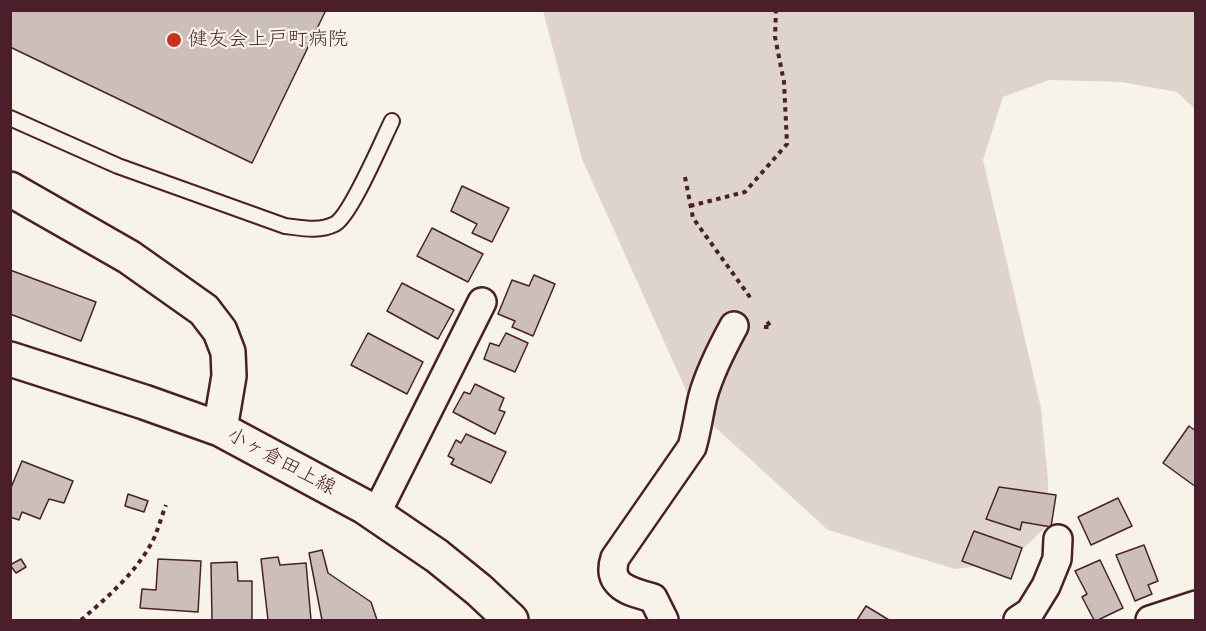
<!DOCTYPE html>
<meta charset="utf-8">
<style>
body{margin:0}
#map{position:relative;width:1206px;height:631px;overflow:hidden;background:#f7f3e8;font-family:Itim,sans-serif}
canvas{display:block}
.frame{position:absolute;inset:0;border:12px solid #4a1f2b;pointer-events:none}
</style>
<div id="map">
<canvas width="1206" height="631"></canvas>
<div class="frame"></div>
</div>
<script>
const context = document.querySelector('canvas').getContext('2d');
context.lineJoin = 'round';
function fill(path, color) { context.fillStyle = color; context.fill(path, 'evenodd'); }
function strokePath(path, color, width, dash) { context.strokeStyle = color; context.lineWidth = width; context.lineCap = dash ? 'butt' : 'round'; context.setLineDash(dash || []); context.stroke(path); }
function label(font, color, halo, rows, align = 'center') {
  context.font = font + ' Itim,"Klee One",sans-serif'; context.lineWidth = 4.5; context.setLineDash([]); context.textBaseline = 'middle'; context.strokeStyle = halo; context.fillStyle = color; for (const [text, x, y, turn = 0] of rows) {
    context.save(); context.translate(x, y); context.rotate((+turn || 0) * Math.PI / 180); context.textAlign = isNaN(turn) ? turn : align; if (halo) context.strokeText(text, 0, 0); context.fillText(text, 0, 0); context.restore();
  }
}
fill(new Path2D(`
 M 543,11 L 1195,11 L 1195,109 L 1177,92 L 1122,82 L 1049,80 L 1003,97 L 983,160 L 1041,408 L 1048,481 L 1047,526 L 1009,562 L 955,569 L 828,530 L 694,408 L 582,159 Z`), '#ded4cc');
const building = new Path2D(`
 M 10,10 L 326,10 L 252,163 L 10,47 Z
 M 462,186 L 509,208 L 492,242 L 472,233 L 477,224 L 451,211 Z
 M 432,228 L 483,254 L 468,282 L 417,256 Z
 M 10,270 L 96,302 L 81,341 L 10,314 Z
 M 534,275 L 555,284 L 533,336 L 512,327 L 515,321 L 498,314 L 512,280 L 529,286 Z
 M 402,283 L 454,310 L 438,339 L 387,311 Z
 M 368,333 L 423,362 L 407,394 L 351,365 Z
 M 506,333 L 528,343 L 515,372 L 484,359 L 490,343 L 499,346 Z
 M 475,384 L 504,398 L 499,410 L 505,412 L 495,434 L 453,412 L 464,392 L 470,394 Z
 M 1189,426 L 1196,431 L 1196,487 L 1163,463 Z
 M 466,434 L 506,452 L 491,483 L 451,464 L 454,459 L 448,456 L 456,440 L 461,443 Z
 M 22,461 L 73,481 L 64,503 L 49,499 L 40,519 L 22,512 L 19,520 L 10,517 L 10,490 Z
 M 999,487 L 1056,495 L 1051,527 L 1022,522 L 1020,530 L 986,519 Z
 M 128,494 L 148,501 L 144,512 L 125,506 Z
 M 1118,498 L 1132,526 L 1091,545 L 1078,517 Z
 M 974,531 L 1022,548 L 1011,579 L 962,561 Z
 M 1144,545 L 1158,581 L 1148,585 L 1152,594 L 1135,601 L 1116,555 Z
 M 322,550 L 328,573 L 371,602 L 377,620 L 322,620 L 309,553 Z
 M 278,557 L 280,565 L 306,563 L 311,620 L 268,620 L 261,559 Z
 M 21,559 L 26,567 L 16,573 L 10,565 Z
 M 158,559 L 201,561 L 198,612 L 140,608 L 142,589 L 156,590 Z
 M 1100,560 L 1123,608 L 1098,620 L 1094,620 L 1082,597 L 1087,594 L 1075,571 Z
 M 237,562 L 238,581 L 252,581 L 252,620 L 212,620 L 211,563 Z
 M 866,606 L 889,620 L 857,620 Z`);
fill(building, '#ccbfb9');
strokePath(building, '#4a1f2b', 1.5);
const lane = new Path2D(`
 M 10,118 L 118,166 L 285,226 C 302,228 319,232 335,224 C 351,215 382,141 392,121`);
const street = new Path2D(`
 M 376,514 L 482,302
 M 664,620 L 653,598 C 630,592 606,586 615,558 L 692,447 C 697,430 699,412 703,396 C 710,371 722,348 734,326
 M 1018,620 L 1030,612 L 1046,586 L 1057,559 L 1058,539
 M 1150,620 L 1196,605`);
const secondary = new Path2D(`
 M 10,189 L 129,257 L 204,310 L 220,331 L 228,352 L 229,376 L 220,429
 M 10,359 L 144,402 L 220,429 L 365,507 L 437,556 L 479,590 L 511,620`);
strokePath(lane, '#4a1f2b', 18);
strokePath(street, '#4a1f2b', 32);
strokePath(secondary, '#4a1f2b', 38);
strokePath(new Path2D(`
 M 685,177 L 693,218 L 752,300
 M 690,206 L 745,192 L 787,144 L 784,82 L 775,37 L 776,10
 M 764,327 L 771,327 L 765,319
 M 81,620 C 108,597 140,569 155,536 C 159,526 162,515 166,505`), '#4a1f2b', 4, [4.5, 4.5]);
strokePath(lane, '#f7f3e8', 14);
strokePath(street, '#f7f3e8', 27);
strokePath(secondary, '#f7f3e8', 33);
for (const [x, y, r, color] of [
 [174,40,8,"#c8321e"]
]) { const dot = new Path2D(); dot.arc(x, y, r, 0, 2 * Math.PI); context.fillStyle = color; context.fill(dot); strokePath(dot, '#f7f3e8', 2); }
label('20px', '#4a1f2b', '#f7f3e8', [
 ["健友会上戸町病院",188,40]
], 'left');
label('20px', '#4a1f2b', '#f7f3e8', [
 ["小ヶ倉田上線",281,462,28]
]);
</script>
